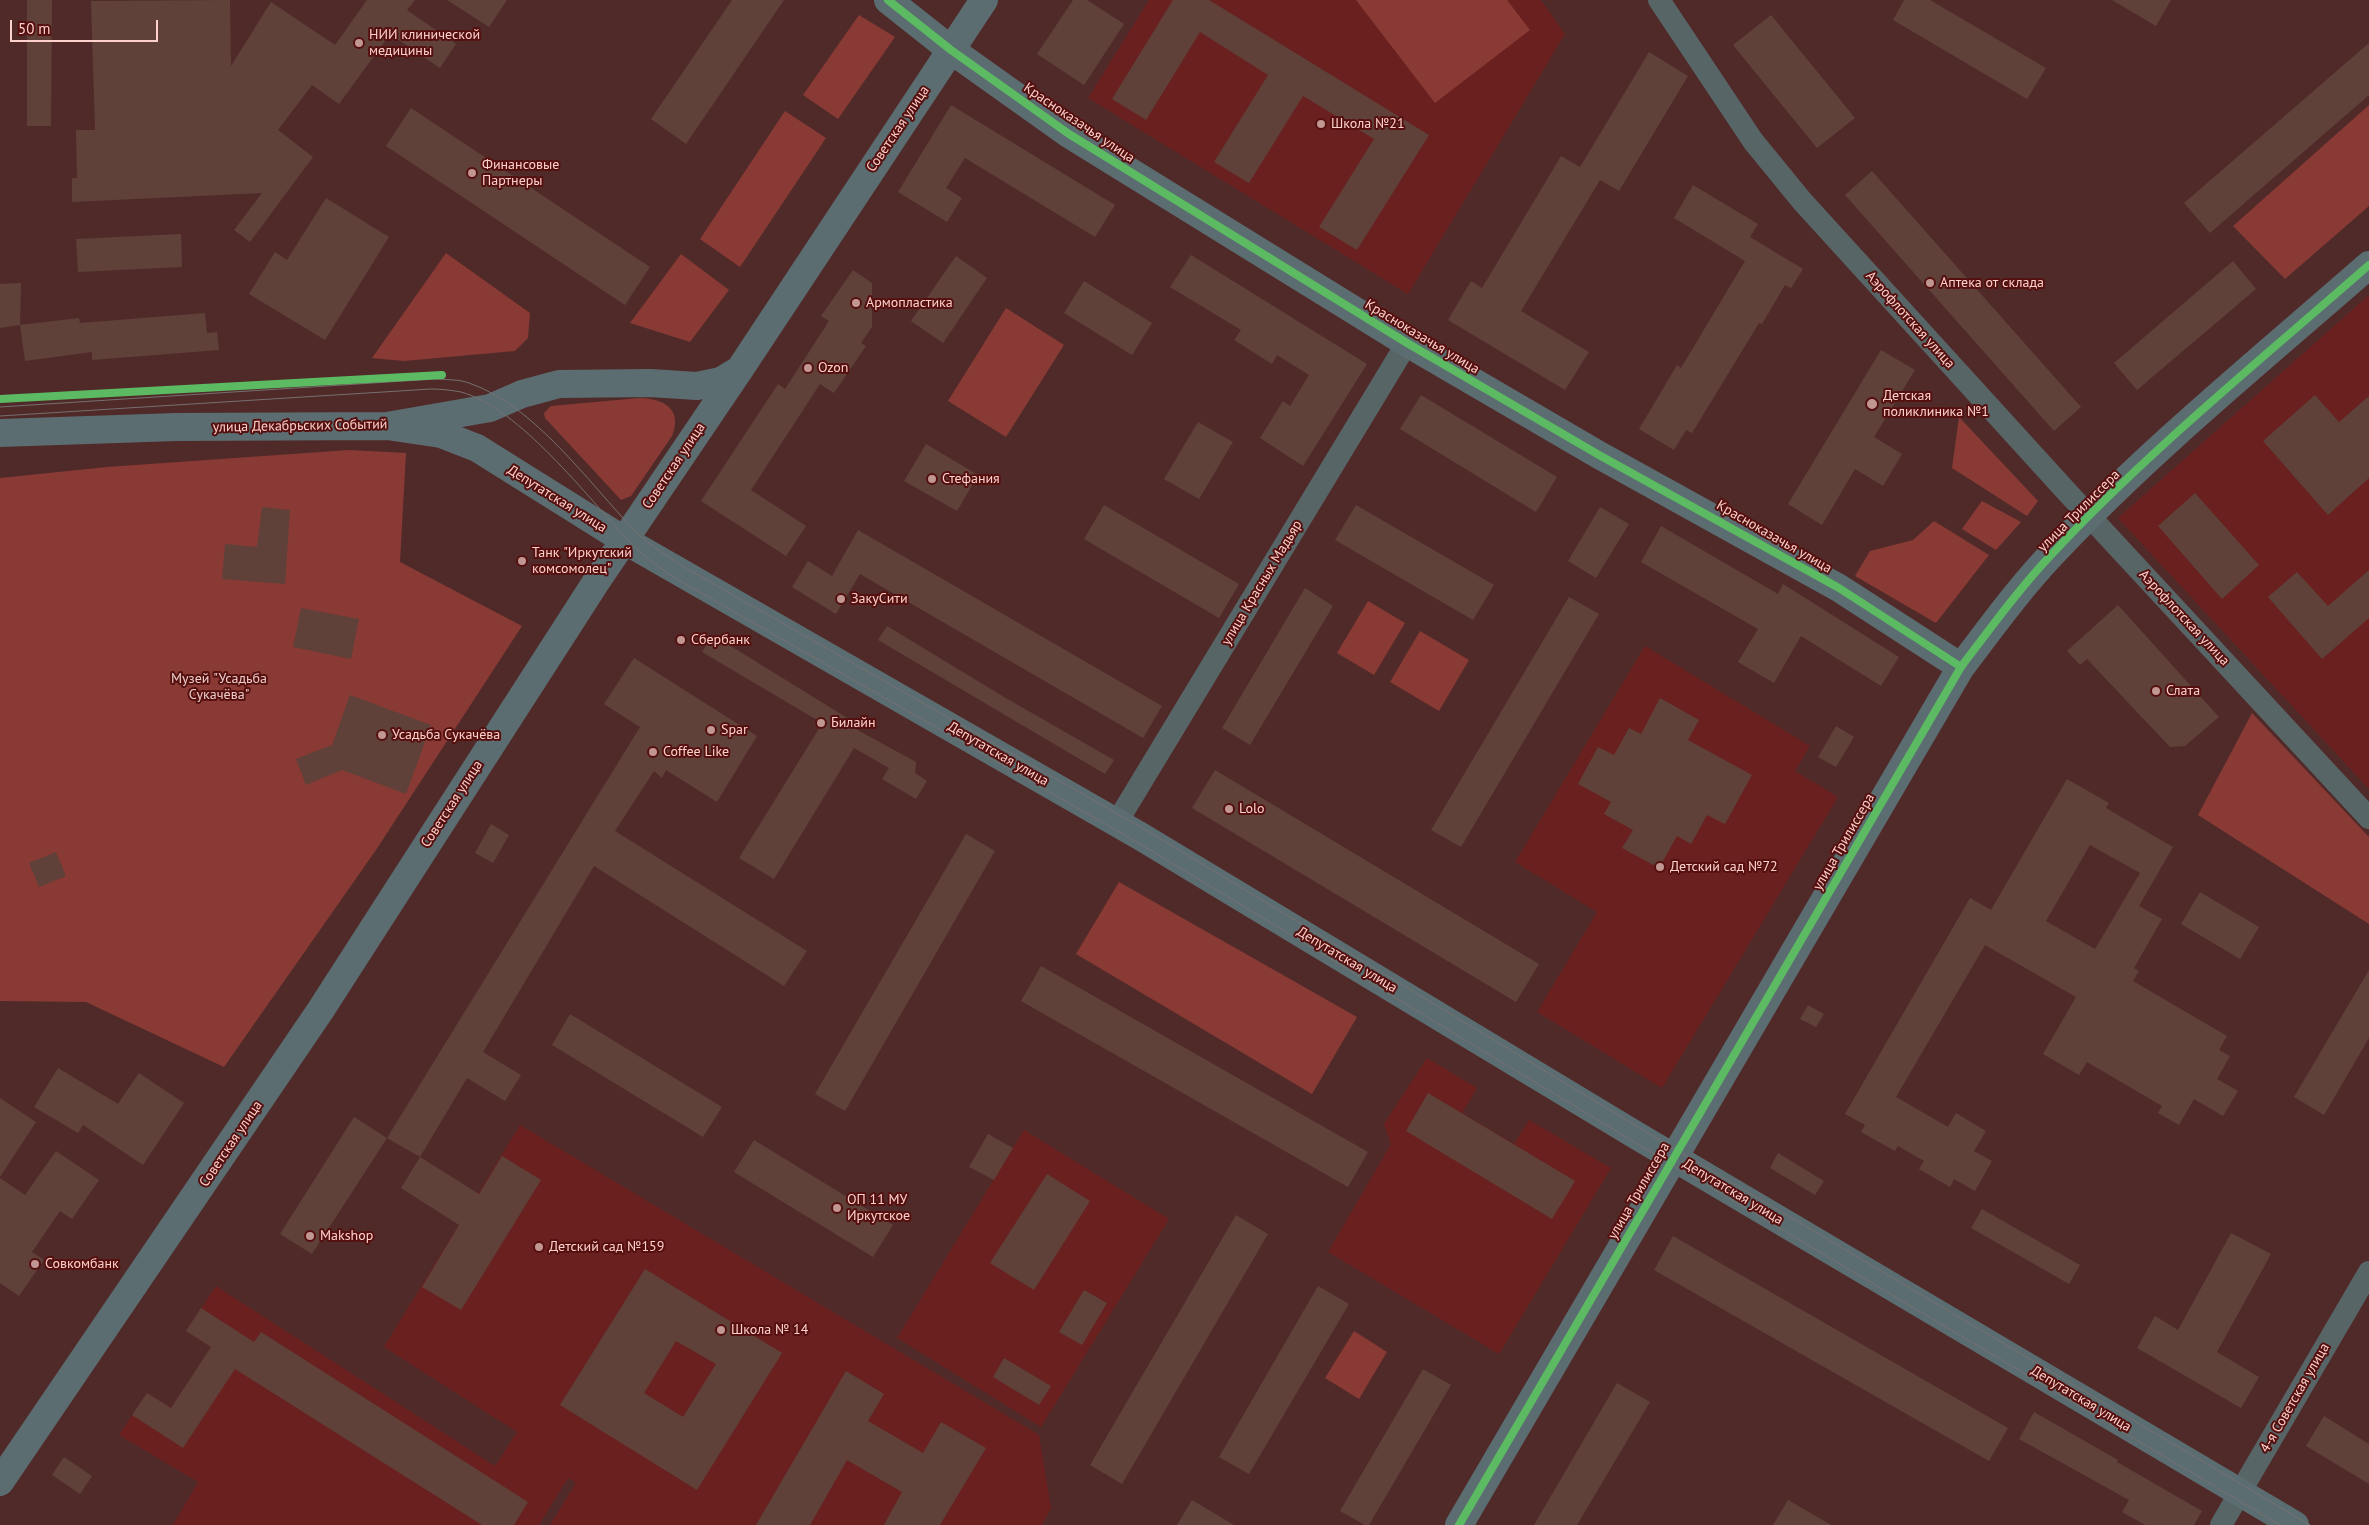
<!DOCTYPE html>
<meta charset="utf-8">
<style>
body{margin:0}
#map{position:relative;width:2369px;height:1525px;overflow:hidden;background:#502a29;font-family:"PT Sans",sans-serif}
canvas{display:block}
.scale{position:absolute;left:10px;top:20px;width:148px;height:22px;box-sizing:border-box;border:2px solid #fdd1cb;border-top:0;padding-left:6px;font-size:15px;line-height:18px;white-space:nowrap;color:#fdd1cb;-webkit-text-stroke:4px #550f0e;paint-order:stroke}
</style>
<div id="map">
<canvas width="2369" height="1525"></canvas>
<div class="scale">50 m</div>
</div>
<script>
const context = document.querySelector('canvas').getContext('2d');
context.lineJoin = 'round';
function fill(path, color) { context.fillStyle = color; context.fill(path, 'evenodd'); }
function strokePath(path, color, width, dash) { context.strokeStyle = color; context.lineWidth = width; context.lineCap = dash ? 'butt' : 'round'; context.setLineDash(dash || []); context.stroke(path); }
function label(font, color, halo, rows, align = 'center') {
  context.font = font + ' "PT Sans",sans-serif'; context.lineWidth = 4; context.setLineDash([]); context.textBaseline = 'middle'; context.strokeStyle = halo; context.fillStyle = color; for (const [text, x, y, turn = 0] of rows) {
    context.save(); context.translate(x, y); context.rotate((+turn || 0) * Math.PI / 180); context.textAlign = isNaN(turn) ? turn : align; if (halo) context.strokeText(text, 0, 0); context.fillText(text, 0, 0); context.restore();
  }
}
fill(new Path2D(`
 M 1149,0 L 1541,0 L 1565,34 L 1408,294 L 1088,98 Z
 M 2369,295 L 2369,789 L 2118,518 Z
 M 1645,646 L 1810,746 L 1795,771 L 1838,797 L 1662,1088 L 1537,1012 L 1597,912 L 1515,862 Z
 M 1427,1058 L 1477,1088 L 1462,1113 L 1514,1144 L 1529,1120 L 1611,1168 L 1499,1354 L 1328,1252 L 1391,1144 L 1384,1124 Z
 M 520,1125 L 1039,1435 L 1051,1508 L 1042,1525 L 550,1525 L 576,1483 L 568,1478 L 539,1525 L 173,1525 L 198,1482 L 119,1435 L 147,1393 L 171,1408 L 211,1347 L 186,1331 L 216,1286 L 495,1466 L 517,1432 L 384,1347 Z
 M 1024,1130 L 1169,1219 L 1041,1427 L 897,1338 Z`), '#69201e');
fill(new Path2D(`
 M 1356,0 L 1507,0 L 1530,30 L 1435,103 Z
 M 859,15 L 895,37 L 838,119 L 803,95 Z
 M 2369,105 L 2369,206 L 2285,279 L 2233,226 Z
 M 785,111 L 826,138 L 740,267 L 700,239 Z
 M 446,253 L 530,313 L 528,338 L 515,351 L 404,361 L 372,358 Z
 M 681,254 L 729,290 L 690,342 L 630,323 Z
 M 1006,308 L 1064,345 L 1006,437 L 948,401 Z
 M 640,398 C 664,399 683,409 672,436 L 631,496 L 621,500 L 545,418 L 544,413 L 551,406 Z
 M 1959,417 L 2038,501 L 2027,516 L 1952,468 Z
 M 349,450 L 406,453 L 400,562 L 522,626 L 376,850 L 224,1067 L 86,1002 L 0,1001 L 0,478 L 107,467 Z
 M 1982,501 L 2021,522 L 1996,550 L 1962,529 Z
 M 1934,521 L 1989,555 L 1936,623 L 1855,576 L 1870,551 L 1913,540 Z
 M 1368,601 L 1405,623 L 1374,675 L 1337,653 Z
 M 1420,631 L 1469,660 L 1439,711 L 1390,682 Z
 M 2252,713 L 2369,837 L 2369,924 L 2198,815 Z
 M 1119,882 L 1357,1017 L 1312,1094 L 1076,954 Z
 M 1354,1331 L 1387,1352 L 1359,1399 L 1325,1378 Z`), '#893a34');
fill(new Path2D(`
 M 27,0 L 52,0 L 51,126 L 27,126 Z
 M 230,0 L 231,66 L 271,2 L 335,45 L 367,0 L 415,0 L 407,10 L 456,44 L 440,68 L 390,34 L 339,104 L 312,85 L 278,130 L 313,157 L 250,242 L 234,230 L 262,193 L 72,202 L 72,178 L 77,178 L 76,130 L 95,130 L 91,1 Z
 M 447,0 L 507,0 L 489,27 Z
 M 732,0 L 784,0 L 686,144 L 651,119 Z
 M 1073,0 L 1087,0 L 1124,24 L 1084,85 L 1037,54 Z
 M 1173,0 L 1209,0 L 1429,135 L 1357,250 L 1319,227 L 1374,139 L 1303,96 L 1249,183 L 1214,162 L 1268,75 L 1200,32 L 1146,120 L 1112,99 Z
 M 1904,0 L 1930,0 L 2046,68 L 2027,99 L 1893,20 Z
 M 2112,0 L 2171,0 L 2156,26 Z
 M 1771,15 L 1855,118 L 1817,148 L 1733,45 Z
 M 2369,43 L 2369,95 L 2210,233 L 2184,203 Z
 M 1649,52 L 1688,76 L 1619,191 L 1600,180 L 1521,311 L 1589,352 L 1565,390 L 1448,320 L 1471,281 L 1482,288 L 1561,156 L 1580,167 Z
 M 951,105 L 1115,205 L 1095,237 L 965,158 L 946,188 L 962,198 L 947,222 L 898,192 Z
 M 411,108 L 650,267 L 625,305 L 386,146 Z
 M 1872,171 L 2081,407 L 2054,431 L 1845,195 Z
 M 1693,185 L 1758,224 L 1750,237 L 1803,269 L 1791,288 L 1785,285 L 1762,324 L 1759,323 L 1692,433 L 1686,430 L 1674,450 L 1639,429 L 1677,365 L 1681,368 L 1745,261 L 1674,218 Z
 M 326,198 L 389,237 L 325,340 L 249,294 L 275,252 L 287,260 Z
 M 181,234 L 182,267 L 78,272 L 76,239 Z
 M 1191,255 L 1367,364 L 1303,466 L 1260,438 L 1283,401 L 1290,406 L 1309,375 L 1277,355 L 1272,364 L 1234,340 L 1241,330 L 1170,287 Z
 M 956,256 L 987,278 L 943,343 L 911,321 Z
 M 2233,261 L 2256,289 L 2137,390 L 2114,363 Z
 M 853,270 L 872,283 L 872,327 L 861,343 L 866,346 L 834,393 L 820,384 L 751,490 L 806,526 L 786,556 L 701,501 L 778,384 L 785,389 L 829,321 L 821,316 Z
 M 1084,281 L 1152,323 L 1132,355 L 1064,313 Z
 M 21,283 L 20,325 L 0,328 L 0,284 Z
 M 205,313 L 207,333 L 217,332 L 219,350 L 92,360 L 92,352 L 25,361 L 20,325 L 79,318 L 80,323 Z
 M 1881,350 L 1915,370 L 1874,437 L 1902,454 L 1883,486 L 1855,469 L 1822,525 L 1788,504 Z
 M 1421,395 L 1557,477 L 1536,512 L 1400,429 Z
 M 2315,395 L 2339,422 L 2369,396 L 2369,478 L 2328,515 L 2263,441 Z
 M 1198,422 L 1233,442 L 1199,499 L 1164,479 Z
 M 926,444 L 978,475 L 957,511 L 904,481 Z
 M 2195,493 L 2259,565 L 2222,599 L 2158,526 Z
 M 1104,505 L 1239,584 L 1219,618 L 1084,539 Z
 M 1356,505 L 1494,585 L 1473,620 L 1335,540 Z
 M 262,507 L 290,510 L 285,584 L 222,579 L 225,544 L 257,547 Z
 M 1600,507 L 1629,524 L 1596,578 L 1568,561 Z
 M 1661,526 L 1778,594 L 1783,584 L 1899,657 L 1881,686 L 1801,636 L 1774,683 L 1738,662 L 1758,629 L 1641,562 Z
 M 858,530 L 1162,706 L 1143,738 L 860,574 L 836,614 L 792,587 L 808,561 L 832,576 Z
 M 2369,570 L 2369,618 L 2322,659 L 2268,597 L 2297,572 L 2328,606 Z
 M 1305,588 L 1333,606 L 1250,745 L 1222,728 Z
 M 1569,597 L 1599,614 L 1461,847 L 1431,830 Z
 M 2118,605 L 2219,717 L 2185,746 L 2170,747 L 2087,659 L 2080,665 L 2067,651 Z
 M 301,608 L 359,619 L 351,659 L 293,647 Z
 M 887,626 L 1004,697 L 1114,760 L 1105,774 L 878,640 Z
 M 713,635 L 857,724 L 854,728 L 916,762 L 915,773 L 927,781 L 916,799 L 882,779 L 889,768 L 854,748 L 774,879 L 739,858 L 820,727 L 814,724 L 817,720 L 702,652 Z
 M 634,658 L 757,736 L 717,802 L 666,770 L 662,778 L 654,771 L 615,831 L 807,951 L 784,986 L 594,866 L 483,1052 L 521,1075 L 505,1101 L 467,1078 L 420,1157 L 387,1138 L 640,727 L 604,704 Z
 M 350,695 L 431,725 L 406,794 L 342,770 L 306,785 L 296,759 L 332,745 Z
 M 1660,698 L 1699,720 L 1688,740 L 1752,775 L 1725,824 L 1707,815 L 1691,844 L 1677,836 L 1659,868 L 1622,848 L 1633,830 L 1604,814 L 1611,802 L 1578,784 L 1598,747 L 1614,755 L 1629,728 L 1641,734 Z
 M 1836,726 L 1854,737 L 1836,767 L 1818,757 Z
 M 1215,770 L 1539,964 L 1516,1002 L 1192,808 Z
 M 2067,779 L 2109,803 L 2106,808 L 2173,847 L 2139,906 L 2162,919 L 2134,968 L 2139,971 L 2133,981 L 2227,1036 L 2219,1050 L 2230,1056 L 2217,1079 L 2238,1091 L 2223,1116 L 2194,1099 L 2179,1125 L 2158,1113 L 2162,1106 L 2087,1062 L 2079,1075 L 2043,1054 L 2076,997 L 1985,945 L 1896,1097 L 1948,1127 L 1956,1113 L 1986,1131 L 1974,1151 L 1992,1161 L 1975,1191 L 1954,1179 L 1950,1187 L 1919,1169 L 1924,1161 L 1898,1146 L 1895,1151 L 1861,1132 L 1865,1125 L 1845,1114 L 1970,898 L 1991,910 ZM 2090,845 L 2140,873 L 2095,949 L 2046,921 Z
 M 491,824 L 509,835 L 493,863 L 475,853 Z
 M 966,834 L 995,851 L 845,1111 L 815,1094 Z
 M 56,852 L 66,876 L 39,887 L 29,863 Z
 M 2200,892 L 2259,927 L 2240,959 L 2181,924 Z
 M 1041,966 L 1368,1152 L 1348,1187 L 1021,1001 Z
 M 2369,970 L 2369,1038 L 2324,1115 L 2294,1097 Z
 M 1808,1005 L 1824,1014 L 1816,1027 L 1800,1019 Z
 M 570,1014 L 722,1107 L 703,1137 L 552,1045 Z
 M 58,1068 L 118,1104 L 139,1073 L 184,1103 L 143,1165 L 83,1125 L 78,1133 L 34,1107 Z
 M 1428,1093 L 1575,1181 L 1552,1219 L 1406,1131 Z
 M 0,1098 L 36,1122 L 0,1177 Z
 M 354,1117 L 387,1138 L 312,1254 L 280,1234 Z
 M 988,1134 L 1013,1148 L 994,1180 L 969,1167 Z
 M 754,1140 L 893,1225 L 873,1257 L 734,1172 Z
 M 56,1151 L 99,1180 L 72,1219 L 60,1211 L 32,1252 L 44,1260 L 19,1296 L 0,1283 L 0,1178 L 25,1195 Z
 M 1778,1153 L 1824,1181 L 1815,1195 L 1770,1168 Z
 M 502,1156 L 541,1180 L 461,1310 L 422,1287 L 459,1225 L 401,1188 L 420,1157 L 479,1194 Z
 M 1047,1174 L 1090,1201 L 1034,1290 L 990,1263 Z
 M 1982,1209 L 2080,1265 L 2069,1284 L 1971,1228 Z
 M 1236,1215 L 1268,1234 L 1122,1484 L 1090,1465 Z
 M 2231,1233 L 2271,1254 L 2217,1352 L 2259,1377 L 2241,1408 L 2137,1348 L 2155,1316 L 2178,1330 Z
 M 1673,1236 L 2008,1428 L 1989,1461 L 1654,1270 Z
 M 645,1269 L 782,1353 L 697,1490 L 560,1405 ZM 676,1341 L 716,1364 L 683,1417 L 644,1393 Z
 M 1318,1286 L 1349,1304 L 1249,1474 L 1219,1457 Z
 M 1084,1290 L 1107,1303 L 1082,1345 L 1059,1332 Z
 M 201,1308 L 254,1342 L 261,1332 L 528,1502 L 514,1525 L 482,1525 L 235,1369 L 183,1448 L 132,1415 L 147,1393 L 171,1408 L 211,1347 L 186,1331 Z
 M 1004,1358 L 1051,1386 L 1039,1405 L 993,1377 Z
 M 1423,1369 L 1451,1385 L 1369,1525 L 1365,1525 L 1340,1511 Z
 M 846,1371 L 884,1394 L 868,1421 L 923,1453 L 941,1422 L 986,1448 L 940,1525 L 884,1525 L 902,1492 L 847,1460 L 810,1525 L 756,1525 Z
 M 1617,1383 L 1650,1402 L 1577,1525 L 1534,1525 Z
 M 2034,1412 L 2118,1460 L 2117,1462 L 2202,1511 L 2194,1525 L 2145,1525 L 2122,1512 L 2129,1500 L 2019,1439 Z
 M 2324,1416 L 2369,1444 L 2369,1484 L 2306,1446 Z
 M 64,1457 L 92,1476 L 80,1494 L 52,1475 Z
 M 1192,1500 L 1234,1525 L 1177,1525 Z
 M 1788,1500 L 1831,1525 L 1773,1525 Z`), '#5f413a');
strokePath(new Path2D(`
 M 1659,0 L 1753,141 L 1802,201 L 2067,492 L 2369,818
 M 1117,822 L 1407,343
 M 2221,1525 L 2369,1272`), '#586567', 22);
strokePath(new Path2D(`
 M 888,0 L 951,50 L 1069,134 L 1407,343 L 1599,455 L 1839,588 L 1961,667
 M 387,426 L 441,434 L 477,448 L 624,540 L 1140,836 L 1639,1137 L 2295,1525
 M 0,433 L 176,427 L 387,426 L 490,408 L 522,394 L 559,384 L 650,383 L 697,386 L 721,381 L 739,370
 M 0,1482 L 320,1011 L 596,582 L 740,369 L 984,0
 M 1459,1525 L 1961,667 C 1990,629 2018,590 2051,555 C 2147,452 2263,358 2369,265`), '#5b6d70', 28);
strokePath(new Path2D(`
 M 0,407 L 435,379 C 446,380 459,379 469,383 C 534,405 589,483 635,531 C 649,545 667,556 684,567 L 1144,829 L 1643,1130 L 2310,1525
 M 0,416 L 431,389 C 441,389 451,390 461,392 C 520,408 587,497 629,541 C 643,556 660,568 677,579 L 1137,842 L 1636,1143 L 2280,1525`), '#767070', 1);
strokePath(new Path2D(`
 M 888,0 L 951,50 L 1069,134 L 1407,343 L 1599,455 L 1839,588 L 1961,667
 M 0,399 L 442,375
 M 1459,1525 L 1961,667 C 1990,629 2018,590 2051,555 C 2147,452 2263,358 2369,265`), '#5cba63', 8);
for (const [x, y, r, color] of [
 [359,43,5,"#c09792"],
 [1321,124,5,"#c09792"],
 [472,173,5,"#c09792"],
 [1930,283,5,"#c09792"],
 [856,303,5,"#c09792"],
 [808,368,5,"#c09792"],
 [1872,404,6,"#c09792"],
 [932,479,5,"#c09792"],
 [522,561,5,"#c09792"],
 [841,599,5,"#c09792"],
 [681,640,5,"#c09792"],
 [2156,691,5,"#c09792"],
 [821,723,5,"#c09792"],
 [711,730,5,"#c09792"],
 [382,735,5,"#c09792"],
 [653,752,5,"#c09792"],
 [1229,809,5,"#c09792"],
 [1660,867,5,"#c09792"],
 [837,1208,5,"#c09792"],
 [310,1236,5,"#c09792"],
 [539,1247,5,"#c09792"],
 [35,1264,5,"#c09792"],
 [721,1330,5,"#c09792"]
]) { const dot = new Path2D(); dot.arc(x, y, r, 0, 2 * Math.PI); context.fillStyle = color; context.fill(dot); strokePath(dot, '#550f0e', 2); }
label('14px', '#fdd1cb', '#550f0e', [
 ["НИИ клинической",369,35],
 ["медицины",369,51],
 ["Школа №21",1331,124],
 ["Финансовые",482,165],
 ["Партнеры",482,181],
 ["Аптека от склада",1940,283],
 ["Армопластика",866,303],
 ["Ozon",818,368],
 ["Детская",1883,396],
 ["поликлиника №1",1883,412],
 ["Стефания",942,479],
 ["Танк \"Иркутский",532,553],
 ["комсомолец\"",532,569],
 ["ЗакуСити",851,599],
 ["Сбербанк",691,640],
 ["Слата",2166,691],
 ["Билайн",831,723],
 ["Spar",721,730],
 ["Усадьба Сукачёва",392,735],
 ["Coffee Like",663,752],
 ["Lolo",1239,809],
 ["Детский сад №72",1670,867],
 ["ОП 11 МУ",847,1200],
 ["Иркутское",847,1216],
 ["Makshop",320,1236],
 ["Детский сад №159",549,1247],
 ["Совкомбанк",45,1264],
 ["Школа № 14",731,1330]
], 'left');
label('14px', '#fdd1cb', '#550f0e', [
 ["Красноказачья улица",1079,123,34],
 ["Советская улица",898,129,-56],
 ["Аэрофлотская улица",1910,320,48],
 ["Красноказачья улица",1422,337,31],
 ["улица Декабрьских Событий",300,426,-1],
 ["Советская улица",674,466,-56],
 ["Депутатская улица",557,499,32],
 ["улица Трилиссера",2079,511,-45],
 ["Красноказачья улица",1774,537,30],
 ["улица Красных Мадьяр",1262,583,-59],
 ["Аэрофлотская улица",2184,618,47],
 ["Депутатская улица",998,754,30],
 ["Советская улица",452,804,-57],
 ["улица Трилиссера",1844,842,-60],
 ["Депутатская улица",1347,960,31],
 ["Советская улица",231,1144,-56],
 ["улица Трилиссера",1639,1191,-60],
 ["Депутатская улица",1733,1192,31],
 ["4-я Советская улица",2295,1398,-60],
 ["Депутатская улица",2081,1399,31]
]);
label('14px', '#ebcdc9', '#550f0e', [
 ["Музей \"Усадьба",219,679],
 ["Сукачёва\"",219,695]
]);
</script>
